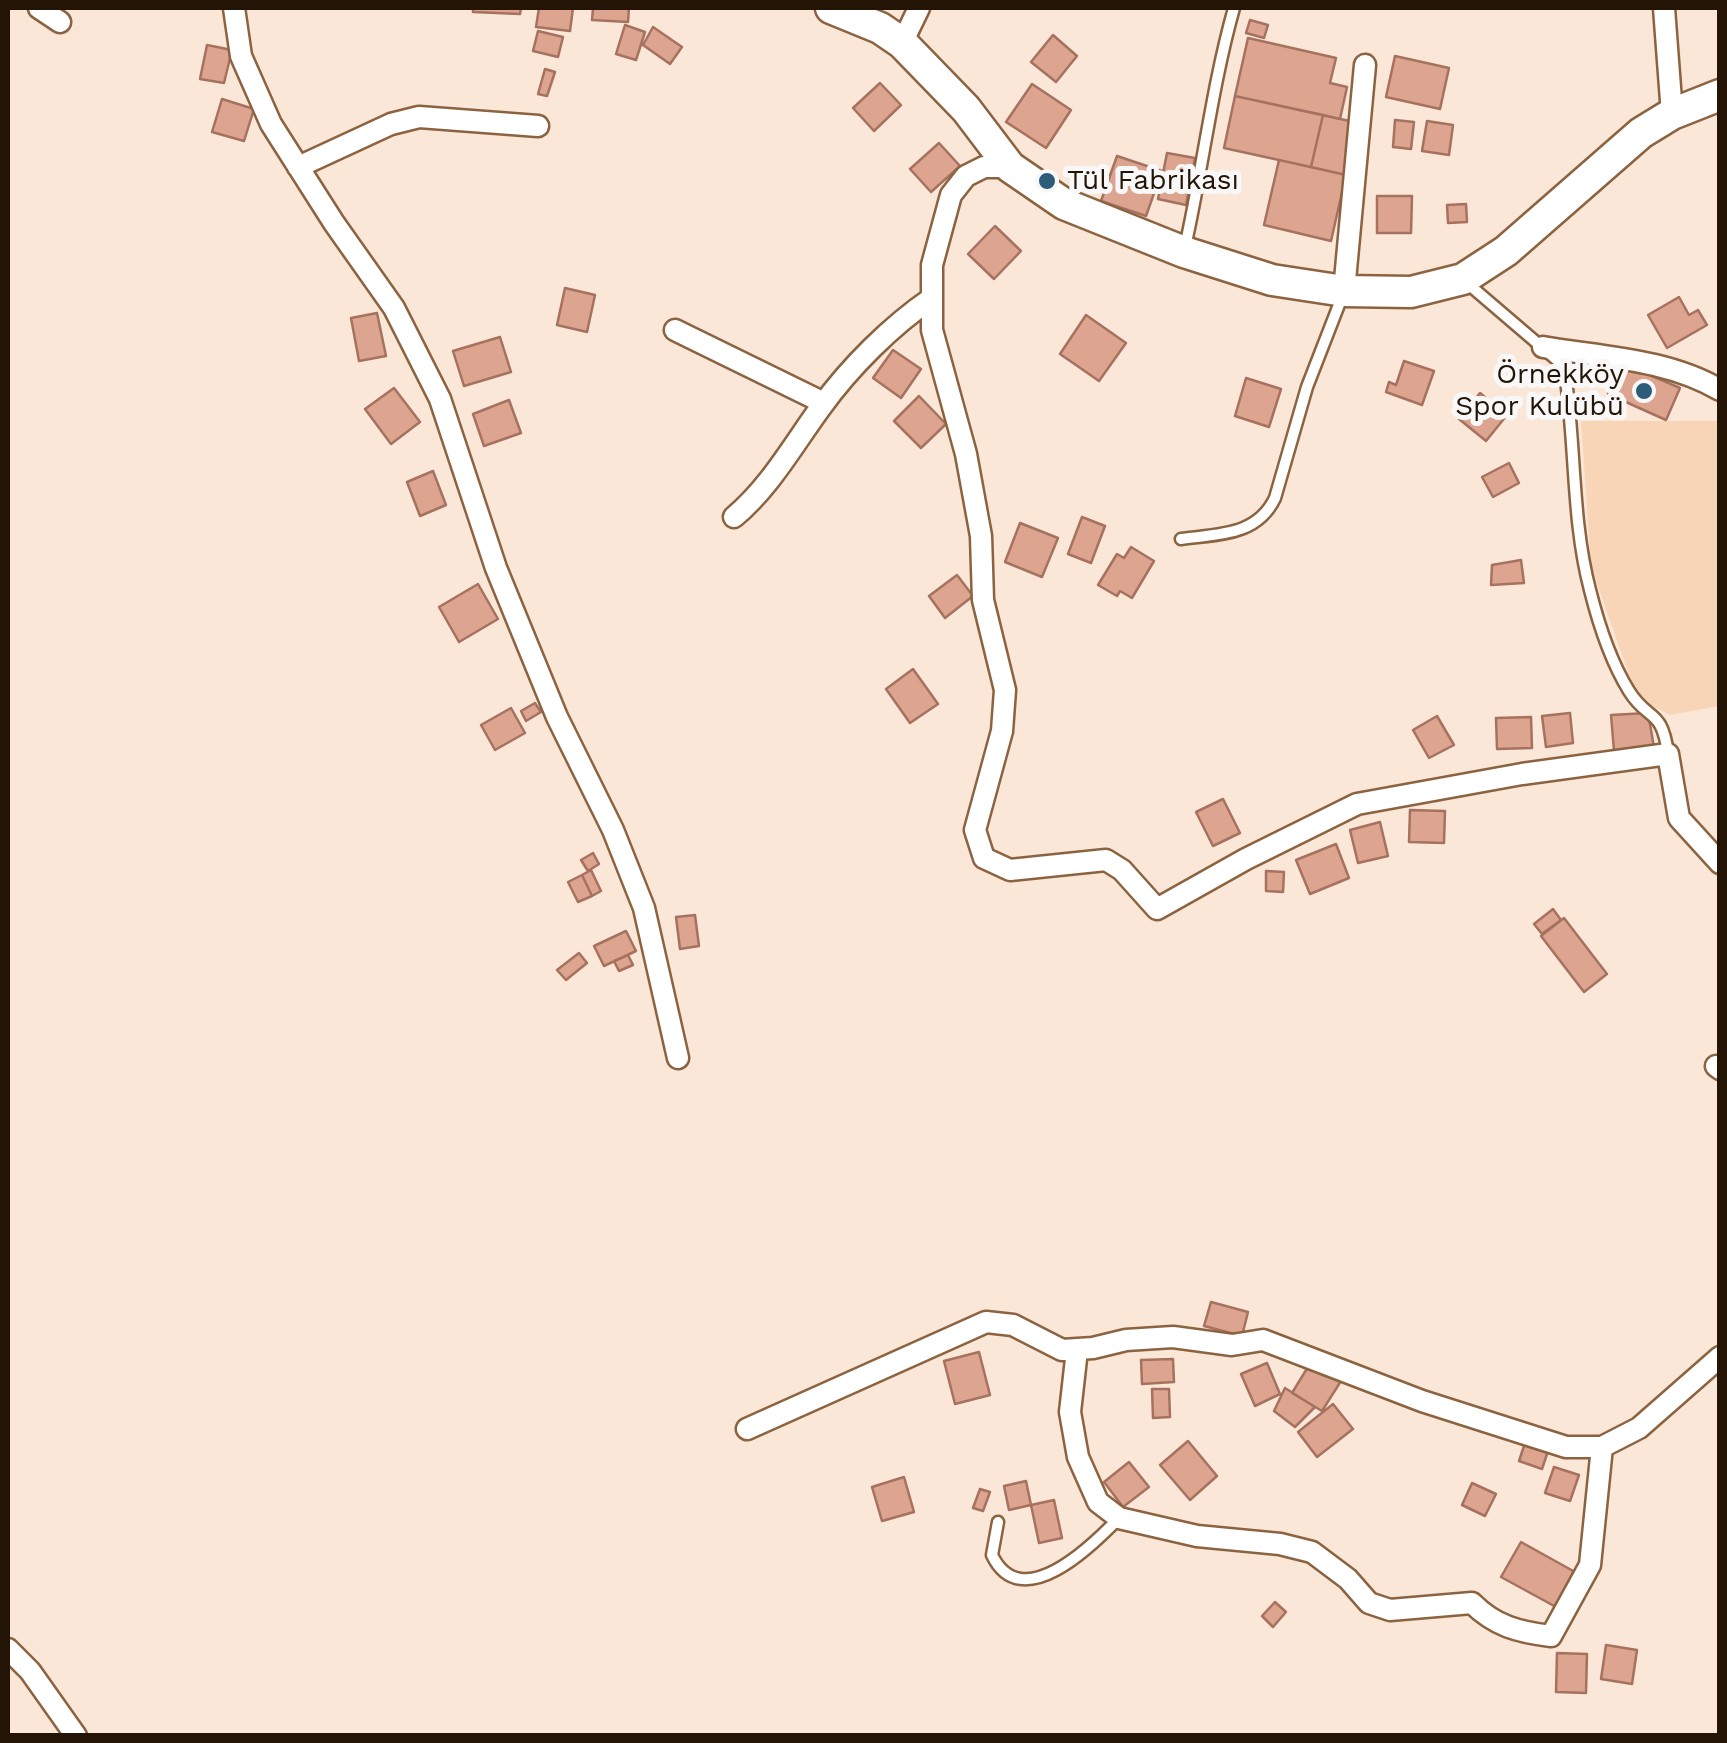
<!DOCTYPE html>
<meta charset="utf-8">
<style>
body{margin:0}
#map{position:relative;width:1727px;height:1743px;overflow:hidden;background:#fae7d8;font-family:"Work Sans",sans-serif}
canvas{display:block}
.frame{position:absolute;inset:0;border:10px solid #241406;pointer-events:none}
</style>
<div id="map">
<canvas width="1727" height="1743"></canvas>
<div class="frame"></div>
</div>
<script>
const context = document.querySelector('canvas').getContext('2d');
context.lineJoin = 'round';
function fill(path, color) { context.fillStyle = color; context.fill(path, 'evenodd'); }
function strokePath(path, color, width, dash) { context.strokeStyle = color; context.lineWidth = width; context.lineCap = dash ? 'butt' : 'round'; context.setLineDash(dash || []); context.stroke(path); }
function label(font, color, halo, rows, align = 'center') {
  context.font = font + ' "Work Sans",sans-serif'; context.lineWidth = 10; context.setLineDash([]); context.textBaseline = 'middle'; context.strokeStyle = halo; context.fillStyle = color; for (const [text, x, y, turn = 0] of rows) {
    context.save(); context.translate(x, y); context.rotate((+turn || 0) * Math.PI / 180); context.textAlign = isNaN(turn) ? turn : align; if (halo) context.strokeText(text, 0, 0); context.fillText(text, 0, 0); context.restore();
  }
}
fill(new Path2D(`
 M 1581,421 L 1719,421 L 1719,706 L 1670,715 L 1651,705 L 1634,689 L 1591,567 Z`), '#f9d5b8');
const building = new Path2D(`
 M 473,8 L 521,8 L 520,14 L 473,12 Z
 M 539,8 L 573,8 L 570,31 L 536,27 Z
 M 593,8 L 629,8 L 628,22 L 592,20 Z
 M 1250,20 L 1268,25 L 1264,38 L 1246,33 Z
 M 625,25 L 645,32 L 636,60 L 616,54 Z
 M 653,27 L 682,47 L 670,64 L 643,45 Z
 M 538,31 L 563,37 L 558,57 L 533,51 Z
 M 1053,35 L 1077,56 L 1056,82 L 1031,62 Z
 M 1248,38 L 1336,58 L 1330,83 L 1347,87 L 1340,119 L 1235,96 Z
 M 207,45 L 232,50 L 224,83 L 200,79 Z
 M 1395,56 L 1449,68 L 1440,109 L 1386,97 Z
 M 545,69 L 555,72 L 547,96 L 538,94 Z
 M 880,83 L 901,105 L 874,131 L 853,108 Z
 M 1032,84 L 1071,110 L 1046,148 L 1006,122 Z
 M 1235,96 L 1323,115 L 1311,167 L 1224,148 Z
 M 222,99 L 254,109 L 244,141 L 212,132 Z
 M 1323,115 L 1358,123 L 1346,175 L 1311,167 Z
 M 1395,120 L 1414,122 L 1411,149 L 1393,147 Z
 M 1427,121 L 1453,125 L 1449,155 L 1422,151 Z
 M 939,143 L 960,166 L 931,192 L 910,169 Z
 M 1167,153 L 1195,158 L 1186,205 L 1158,199 Z
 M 1117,156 L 1162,171 L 1146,216 L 1101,201 Z
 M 1279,160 L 1346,175 L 1331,241 L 1264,225 Z
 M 1377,196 L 1412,196 L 1411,233 L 1377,233 Z
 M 1466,204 L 1467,222 L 1448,223 L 1447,205 Z
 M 995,226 L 1021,251 L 994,279 L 968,254 Z
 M 565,288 L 595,295 L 587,332 L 557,325 Z
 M 1679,297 L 1689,315 L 1698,310 L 1707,325 L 1667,348 L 1648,315 Z
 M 377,313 L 386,356 L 359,361 L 351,318 Z
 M 1086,315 L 1126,343 L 1099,381 L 1060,354 Z
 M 500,337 L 511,372 L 464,386 L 453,351 Z
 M 893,350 L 921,369 L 901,398 L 873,378 Z
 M 1404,361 L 1434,371 L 1422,405 L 1386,392 L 1389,382 L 1396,385 Z
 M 1622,363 L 1680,388 L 1666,420 L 1608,394 Z
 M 1246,378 L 1281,389 L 1269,427 L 1235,416 Z
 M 394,388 L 420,422 L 391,444 L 365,409 Z
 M 1480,393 L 1507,415 L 1486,441 L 1459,419 Z
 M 919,396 L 946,424 L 921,448 L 894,421 Z
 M 509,400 L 521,433 L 484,446 L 473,414 Z
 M 1509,463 L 1519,483 L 1493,497 L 1482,477 Z
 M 433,471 L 446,505 L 420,516 L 407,482 Z
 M 1082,517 L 1105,526 L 1091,563 L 1068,554 Z
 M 1020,523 L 1058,538 L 1042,577 L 1005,562 Z
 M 1131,547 L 1154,561 L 1132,598 L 1120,591 L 1117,596 L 1098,585 L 1117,554 L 1124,558 Z
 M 1521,560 L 1524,583 L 1491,585 L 1492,565 Z
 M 957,575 L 973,596 L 945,618 L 929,596 Z
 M 478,584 L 498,619 L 459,642 L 439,607 Z
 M 913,669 L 938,704 L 910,723 L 886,689 Z
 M 535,703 L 541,712 L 526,721 L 521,711 Z
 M 511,708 L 525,733 L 495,750 L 481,725 Z
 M 1570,713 L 1573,743 L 1546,747 L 1542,716 Z
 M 1648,713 L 1654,747 L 1614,751 L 1611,715 Z
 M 1437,716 L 1454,745 L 1429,758 L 1413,730 Z
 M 1531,717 L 1532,748 L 1497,749 L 1496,718 Z
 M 1223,799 L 1240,833 L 1213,846 L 1196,812 Z
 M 1410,810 L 1445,811 L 1444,843 L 1409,842 Z
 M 1380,822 L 1388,856 L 1358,863 L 1350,830 Z
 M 1336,844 L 1349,878 L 1310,894 L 1296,860 Z
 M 593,853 L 599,864 L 588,871 L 581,860 Z
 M 591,870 L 601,891 L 592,896 L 582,875 Z
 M 1266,871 L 1284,872 L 1283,892 L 1266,891 Z
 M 582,875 L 592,896 L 578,902 L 568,882 Z
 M 1553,909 L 1561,920 L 1542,934 L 1534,924 Z
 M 695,915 L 699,946 L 680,949 L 676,917 Z
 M 1564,918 L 1607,974 L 1584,992 L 1541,936 Z
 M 626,931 L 636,951 L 604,966 L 594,946 Z
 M 579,953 L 587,963 L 566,980 L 557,970 Z
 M 628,955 L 633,965 L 619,971 L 614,961 Z
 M 1211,1302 L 1248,1312 L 1242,1336 L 1204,1326 Z
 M 979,1352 L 990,1395 L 955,1404 L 944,1361 Z
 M 1173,1359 L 1174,1382 L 1142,1384 L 1141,1360 Z
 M 1311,1362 L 1341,1381 L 1322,1411 L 1292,1393 Z
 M 1267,1363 L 1280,1394 L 1255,1406 L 1241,1374 Z
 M 1285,1388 L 1315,1407 L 1295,1427 L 1274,1411 Z
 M 1152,1389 L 1169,1389 L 1170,1417 L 1153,1418 Z
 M 1333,1404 L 1353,1429 L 1317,1457 L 1298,1432 Z
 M 1526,1440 L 1549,1448 L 1542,1469 L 1519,1461 Z
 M 1188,1441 L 1217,1476 L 1190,1500 L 1160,1465 Z
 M 1129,1462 L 1149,1487 L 1123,1507 L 1104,1482 Z
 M 1554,1467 L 1579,1475 L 1570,1501 L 1545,1493 Z
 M 904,1477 L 914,1512 L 882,1521 L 872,1487 Z
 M 1026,1481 L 1031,1505 L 1009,1510 L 1004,1486 Z
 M 1472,1483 L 1496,1494 L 1485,1516 L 1462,1505 Z
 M 980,1489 L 990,1492 L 983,1511 L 973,1508 Z
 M 1054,1500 L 1062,1538 L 1039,1543 L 1031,1505 Z
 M 1521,1542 L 1575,1572 L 1556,1607 L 1501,1577 Z
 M 1275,1602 L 1286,1612 L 1273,1627 L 1262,1616 Z
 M 1606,1645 L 1637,1650 L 1632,1684 L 1601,1679 Z
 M 1557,1653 L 1587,1654 L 1586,1693 L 1556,1692 Z`);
fill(building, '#dda590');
strokePath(building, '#a6725f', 2.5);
const service = new Path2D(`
 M 1185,247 C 1203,167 1212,86 1234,8
 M 1467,283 L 1564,366 C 1576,440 1571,518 1590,590 C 1598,622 1611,662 1629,691 C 1648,722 1662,707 1668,754
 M 1181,539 C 1218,534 1257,536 1275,498 L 1307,387 L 1342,297
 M 998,1522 L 992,1555 C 1021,1616 1092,1546 1119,1518`);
const minor = new Path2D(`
 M 39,8 L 60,22
 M 234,8 L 241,56 L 271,124 L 334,223 L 394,308 L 440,399 L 496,568 L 557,717 L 613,830 L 644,908 L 678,1058
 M 1664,8 L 1672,114
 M 902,43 L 919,8
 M 298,167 L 391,124 L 419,117 L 538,126
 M 1010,167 L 984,167 L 966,176 L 951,195 L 932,265 L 932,330 L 966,454 L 981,536 L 983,600 L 1005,690 L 1002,731 L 975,830 L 984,858 L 1010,870 L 1106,860 L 1122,870 L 1157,909 L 1246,859 L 1357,804 L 1522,774 L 1668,754 L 1679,818 L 1720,863
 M 1344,291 L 1365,65
 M 675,330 L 824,403
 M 1543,347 C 1601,357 1668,359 1720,390
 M 734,517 C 770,487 793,445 821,407 C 850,367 891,326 932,298
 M 1716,1066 L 1720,1069
 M 1077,1350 L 1070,1412 L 1078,1457 L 1098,1502 L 1119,1518 L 1197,1536 L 1280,1544 L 1312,1552 L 1348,1579 L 1369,1603 L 1390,1610 L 1472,1603 C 1495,1626 1518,1632 1551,1636 L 1590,1565 L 1602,1447
 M 747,1429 L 986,1322 L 1013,1325 L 1062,1350 L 1093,1348 L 1126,1340 L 1173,1337 L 1232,1345 L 1263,1340 L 1422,1401 L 1566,1447 L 1602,1447 L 1639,1428 L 1720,1357
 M 8,1649 L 30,1671 L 76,1736`);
const secondary = new Path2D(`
 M 831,8 L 880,28 L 902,43 L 966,109 L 1010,167 L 1064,204 L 1184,252 L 1272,280 L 1344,291 L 1411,292 L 1463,279 L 1506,251 L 1641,133 L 1672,114 L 1720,95`);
strokePath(service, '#8c6340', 15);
strokePath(minor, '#8c6340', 25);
strokePath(secondary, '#8c6340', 35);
strokePath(service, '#fff', 10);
strokePath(minor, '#fff', 20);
strokePath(secondary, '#fff', 30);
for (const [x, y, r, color] of [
 [1047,181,10,"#2d5b7a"],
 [1644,391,10,"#2d5b7a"]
]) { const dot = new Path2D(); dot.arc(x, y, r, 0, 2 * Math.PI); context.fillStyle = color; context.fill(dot); strokePath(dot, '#f8f8f8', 4); }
label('28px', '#241406', '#f8f8f8', [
 ["Tül Fabrikası",1067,181],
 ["Örnekköy",1624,375,"right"],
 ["Spor Kulübü",1624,407,"right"]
], 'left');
</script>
